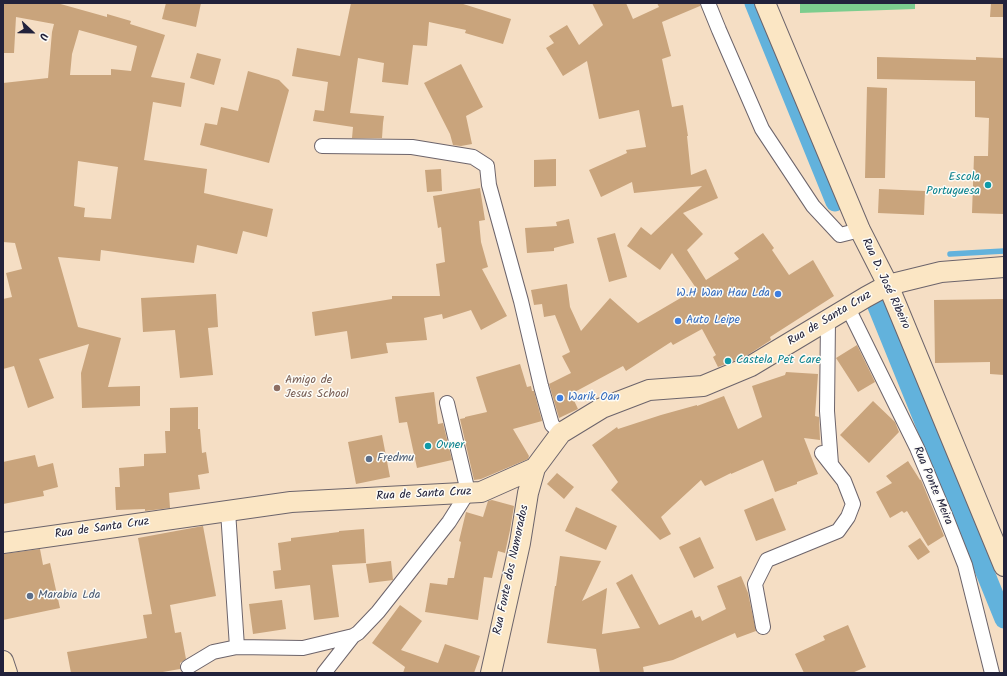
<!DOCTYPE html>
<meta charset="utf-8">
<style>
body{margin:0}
#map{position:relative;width:1007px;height:676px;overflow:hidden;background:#f5dec4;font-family:Kalam,sans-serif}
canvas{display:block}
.frame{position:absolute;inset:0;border:4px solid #22223b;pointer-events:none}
.north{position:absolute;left:12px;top:12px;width:40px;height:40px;-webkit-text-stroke:3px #fdfcf7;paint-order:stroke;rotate:112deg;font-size:11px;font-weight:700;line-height:16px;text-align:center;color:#22223b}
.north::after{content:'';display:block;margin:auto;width:14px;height:18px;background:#22223b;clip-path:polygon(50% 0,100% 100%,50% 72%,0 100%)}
</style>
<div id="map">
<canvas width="1007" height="676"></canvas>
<div class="frame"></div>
<div class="north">U</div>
</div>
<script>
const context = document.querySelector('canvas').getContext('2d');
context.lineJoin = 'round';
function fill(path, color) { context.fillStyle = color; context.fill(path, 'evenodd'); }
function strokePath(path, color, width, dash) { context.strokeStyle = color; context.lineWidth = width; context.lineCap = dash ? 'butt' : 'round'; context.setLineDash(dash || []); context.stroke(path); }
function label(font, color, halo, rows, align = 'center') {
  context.font = font + ' Kalam,sans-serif'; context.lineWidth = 3; context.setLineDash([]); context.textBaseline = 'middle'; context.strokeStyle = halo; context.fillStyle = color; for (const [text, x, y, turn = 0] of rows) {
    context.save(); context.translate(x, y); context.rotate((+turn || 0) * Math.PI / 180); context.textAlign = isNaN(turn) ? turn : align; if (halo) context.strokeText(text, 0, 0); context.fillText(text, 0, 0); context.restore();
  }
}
fill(new Path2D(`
 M 800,3 L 915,3 L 915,9 L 800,13 Z`), '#7ccd8e');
strokePath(new Path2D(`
 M 950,254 L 1004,251`), '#62b2dc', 5.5);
strokePath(new Path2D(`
 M 754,3 L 835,202
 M 876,304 L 1004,619`), '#62b2dc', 19);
fill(new Path2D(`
 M 3,3 L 57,3 L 107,17 L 107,14 L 131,21 L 130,24 L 165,35 L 151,77 L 185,83 L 181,107 L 153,102 L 144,160 L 207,169 L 204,193 L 273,209 L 267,237 L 243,231 L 237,254 L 197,245 L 194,263 L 101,250 L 100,261 L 58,257 L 78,327 L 121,338 L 108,387 L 140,386 L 140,406 L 82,408 L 81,373 L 89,344 L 39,359 L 54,398 L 28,408 L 14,366 L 3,369 L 3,299 L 12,297 L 6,273 L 22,269 L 15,243 L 3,242 L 3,83 L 48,78 L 52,32 L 54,24 L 16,17 L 14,53 L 3,53 ZM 79,30 L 137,46 L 131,71 L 111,69 L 111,75 L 70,75 L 72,54 ZM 78,161 L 118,167 L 111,219 L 84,217 L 85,208 L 74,206 Z
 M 166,3 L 201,3 L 196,27 L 162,19 Z
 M 351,3 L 460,3 L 511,19 L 503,44 L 465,33 L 466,30 L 429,22 L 427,46 L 413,45 L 408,85 L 382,82 L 384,63 L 358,58 L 350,113 L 384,116 L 383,123 L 382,138 L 352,138 L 353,127 L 313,121 L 315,110 L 324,111 L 328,82 L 292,76 L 297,48 L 340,56 Z
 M 592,3 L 626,3 L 633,19 L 659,7 L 657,3 L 700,3 L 700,6 L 662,22 L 671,56 L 662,59 L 672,107 L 683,105 L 688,136 L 687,136 L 691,175 L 706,169 L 718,198 L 683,213 L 703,234 L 687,250 L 706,280 L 739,259 L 734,253 L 763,233 L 774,248 L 772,250 L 789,275 L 813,260 L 834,296 L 770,337 L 771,340 L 746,356 L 718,367 L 713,357 L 716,355 L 702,329 L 673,345 L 671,342 L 626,371 L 623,366 L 571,394 L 578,409 L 559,418 L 549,384 L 571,373 L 562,356 L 570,352 L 555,315 L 544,317 L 542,304 L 534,305 L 531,290 L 567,284 L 570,307 L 581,331 L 610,298 L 638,323 L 684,296 L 696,288 L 672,253 L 660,270 L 627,246 L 641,227 L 651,235 L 702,186 L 634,193 L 632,182 L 601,197 L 589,170 L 627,153 L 626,150 L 646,147 L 639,110 L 599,119 L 587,61 L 563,76 L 546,48 L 554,43 L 549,36 L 567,25 L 579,45 L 603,25 Z
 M 991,3 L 1004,3 L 1004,17 L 990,17 Z
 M 197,53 L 221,59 L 214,85 L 190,78 Z
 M 877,57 L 976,60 L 976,57 L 1004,58 L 1004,214 L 972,213 L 974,156 L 988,156 L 989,118 L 975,117 L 975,81 L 877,79 Z
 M 461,64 L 483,107 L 466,116 L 472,144 L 461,146 L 453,145 L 450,134 L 424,83 Z
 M 248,71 L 279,80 L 289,90 L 269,163 L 200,145 L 205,123 L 217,125 L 221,107 L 238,111 Z
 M 867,87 L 887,88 L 885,178 L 865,178 Z
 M 556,159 L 556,186 L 534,187 L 534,160 Z
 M 441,169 L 442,191 L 427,192 L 425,170 Z
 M 480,188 L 485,220 L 479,221 L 481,242 L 488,267 L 482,269 L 507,316 L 481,330 L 471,310 L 443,319 L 442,314 L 424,318 L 427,340 L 386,343 L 388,353 L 351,359 L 347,331 L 315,336 L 312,312 L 392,299 L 392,296 L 440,296 L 436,264 L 445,262 L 441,227 L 438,228 L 433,196 Z
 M 879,189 L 925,191 L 924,215 L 878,213 Z
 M 569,219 L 574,243 L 554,248 L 554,251 L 527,253 L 525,228 L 557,226 L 556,222 Z
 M 615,233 L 627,277 L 609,282 L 597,238 Z
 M 216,294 L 218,327 L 208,328 L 213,375 L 180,378 L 175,330 L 143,332 L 141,298 Z
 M 1004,299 L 1004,375 L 990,374 L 990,362 L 935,363 L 934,300 Z
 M 857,345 L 875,382 L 858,392 L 836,358 Z
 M 520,364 L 527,387 L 531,386 L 532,391 L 534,391 L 542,421 L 513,429 L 529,456 L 528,459 L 481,479 L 474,480 L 460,419 L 465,418 L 465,417 L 487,412 L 476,377 Z
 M 786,372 L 818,374 L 815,416 L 819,417 L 820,440 L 804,438 L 818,474 L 797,482 L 797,484 L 775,492 L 763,460 L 731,474 L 731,473 L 705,486 L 701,480 L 661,517 L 671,534 L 660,540 L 611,490 L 618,482 L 592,445 L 617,427 L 618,429 L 661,415 L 697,405 L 697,406 L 724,396 L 738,429 L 762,417 L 752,386 L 785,375 Z
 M 434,392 L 438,424 L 443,423 L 452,460 L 417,468 L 407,422 L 399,423 L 395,397 Z
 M 873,401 L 895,422 L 899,432 L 869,463 L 840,435 Z
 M 198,407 L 198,429 L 200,429 L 202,453 L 206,452 L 209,473 L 198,475 L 200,489 L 169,493 L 170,508 L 145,511 L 145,509 L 116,510 L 115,487 L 120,487 L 119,468 L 144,466 L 144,454 L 166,453 L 165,431 L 170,431 L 170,408 Z
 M 382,435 L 390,477 L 356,484 L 348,442 Z
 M 35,455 L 38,467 L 53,463 L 58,487 L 43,491 L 44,496 L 3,504 L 3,462 Z
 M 908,461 L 920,480 L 921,480 L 944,536 L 928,546 L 907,511 L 904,513 L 902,511 L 890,518 L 876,492 L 892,483 L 886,476 Z
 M 557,473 L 574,487 L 564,499 L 547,484 Z
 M 773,498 L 786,530 L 756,541 L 744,510 Z
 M 492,500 L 514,506 L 510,530 L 505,553 L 498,551 L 492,578 L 484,577 L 478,620 L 425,612 L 430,583 L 447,585 L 448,578 L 454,578 L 461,542 L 459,541 L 466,512 L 483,517 L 488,501 Z
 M 576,507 L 617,526 L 606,550 L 565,531 Z
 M 203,526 L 216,596 L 170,605 L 175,633 L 181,632 L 186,659 L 180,663 L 180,669 L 157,673 L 71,673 L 67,652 L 147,638 L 143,615 L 152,614 L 138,538 Z
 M 364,529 L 366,563 L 332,565 L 339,617 L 314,620 L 310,585 L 275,589 L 273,571 L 281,570 L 278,543 L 291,541 L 291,538 L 339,532 L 339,531 Z
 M 700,537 L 714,568 L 694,578 L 679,547 Z
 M 920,538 L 930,552 L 918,560 L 908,546 Z
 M 40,549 L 43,565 L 50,563 L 60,608 L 3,620 L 3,554 Z
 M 560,556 L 601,561 L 582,601 L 607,588 L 602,634 L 640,628 L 616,583 L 632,574 L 659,625 L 692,610 L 695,618 L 700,616 L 702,621 L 726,609 L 717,586 L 741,576 L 748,593 L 756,631 L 737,638 L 735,633 L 673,660 L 643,667 L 644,673 L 600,673 L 596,649 L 547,643 L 555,586 L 556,586 Z
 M 391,561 L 393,580 L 369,583 L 366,564 Z
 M 282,600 L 286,629 L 253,634 L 249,604 Z
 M 400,605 L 422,621 L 401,650 L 438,663 L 445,644 L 480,656 L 474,673 L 403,673 L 405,667 L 372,643 Z
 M 848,625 L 866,667 L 852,673 L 804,673 L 795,654 L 825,640 L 823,636 Z`), '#c9a47c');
const street = new Path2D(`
 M 708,3 L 719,30 L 762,129 L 813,206 L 840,235 L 860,230
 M 322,146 L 412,147 L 473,157 L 487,166 L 489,185 L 521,301 L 541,386 L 552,425 L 561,433
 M 848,308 L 917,448 L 946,517 L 965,565 L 992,673
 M 828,320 L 827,411 L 831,464
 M 228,511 L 237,647
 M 763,627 L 755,584 L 767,560 L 838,531 L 848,517 L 853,504 L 844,481 L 822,453
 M 188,667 L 213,652 L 237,647 L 303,648 L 353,636
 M 324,673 L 353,636 L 358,633 L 378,612 L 449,522 L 468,492 L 447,403`);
const secondary = new Path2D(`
 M 765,3 L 860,230 L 888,285 L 1004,566
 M 3,543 L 291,502 L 481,492 L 535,468 L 561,433 L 602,408 L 649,390 L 703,386 L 751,366 L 866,297 L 888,285 L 941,272 L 1004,267
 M 3,661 L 7,673
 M 491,673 L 520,543 L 528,493 L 535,468`);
strokePath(street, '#6c646b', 16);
strokePath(secondary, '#6c646b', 22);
strokePath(street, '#fff', 14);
strokePath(secondary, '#fbe6c4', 20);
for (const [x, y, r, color] of [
 [988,185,4,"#0f9aa8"],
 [778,294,4,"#3f7fe0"],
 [678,321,4,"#3f7fe0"],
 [728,361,4,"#0f9aa8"],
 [277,388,4,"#8d6e63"],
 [560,398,4,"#3f7fe0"],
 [428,446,4,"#0f9aa8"],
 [369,459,4,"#5c6f8a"],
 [30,596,4,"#5c6f8a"]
]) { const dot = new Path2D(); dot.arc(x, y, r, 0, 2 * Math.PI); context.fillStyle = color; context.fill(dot); strokePath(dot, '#fdfcf7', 1.5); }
label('12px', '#0d838f', '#fdfcf7', [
 ["Escola",980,178,"right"],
 ["Portuguesa",980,192,"right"],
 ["Castela Pet Care",736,361],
 ["Ovner",436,446]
], 'left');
label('12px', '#22223b', '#fdfcf7', [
 ["Rua D. José Ribeiro",885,284,65],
 ["Rua de Santa Cruz",830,319,-31],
 ["Rua Ponte Meira",932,486,67],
 ["Rua de Santa Cruz",424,495,-3],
 ["Rua de Santa Cruz",102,529,-8],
 ["Rua Fonte dos Namorados",512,570,-78]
]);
label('12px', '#366cbe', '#fdfcf7', [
 ["W.H Wan Hau Lda",770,294,"right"],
 ["Auto Leipe",686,321],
 ["Warik Oan",568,398]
], 'left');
label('12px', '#785e54', '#fdfcf7', [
 ["Amigo de",285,381],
 ["Jesus School",285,395]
], 'left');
label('12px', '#4e5e75', '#fdfcf7', [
 ["Fredmu",377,459],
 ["Marabia Lda",38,596]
], 'left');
</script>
